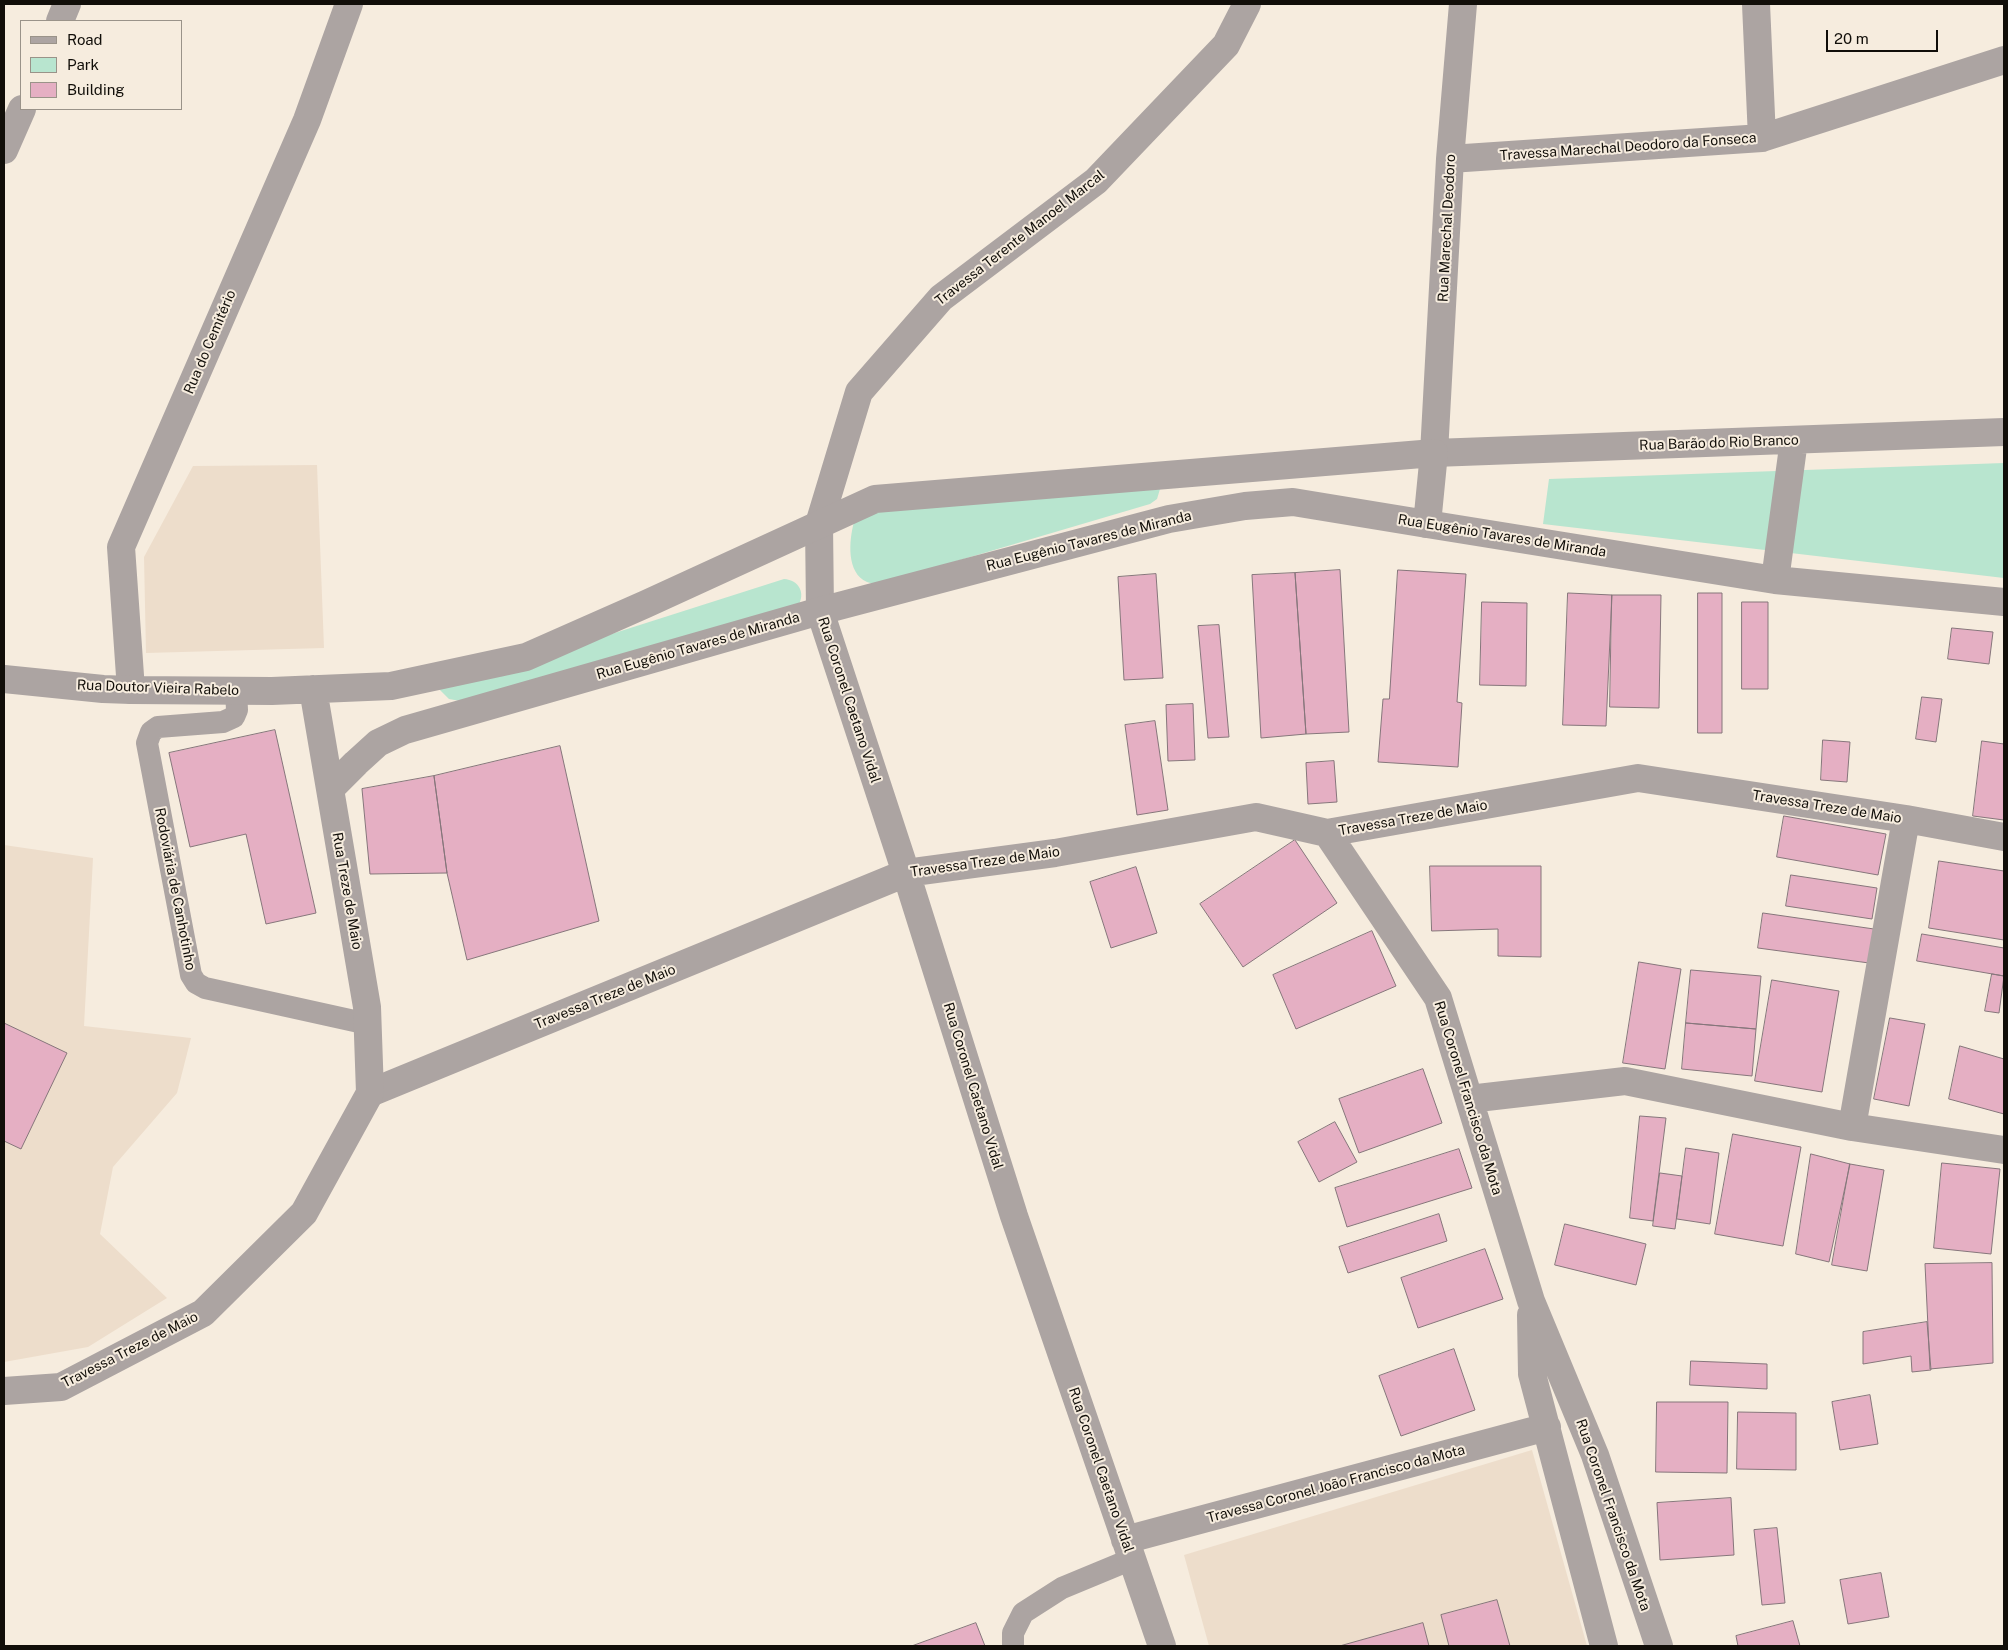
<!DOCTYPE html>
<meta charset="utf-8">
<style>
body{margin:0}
#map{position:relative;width:2008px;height:1650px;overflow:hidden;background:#f6ecde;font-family:"Public Sans",sans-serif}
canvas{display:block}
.frame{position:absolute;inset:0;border:5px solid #110e09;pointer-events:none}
.legend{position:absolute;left:20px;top:20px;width:162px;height:90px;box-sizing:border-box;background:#f6ecde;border:1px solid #9a9389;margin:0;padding:6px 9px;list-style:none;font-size:15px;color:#110e09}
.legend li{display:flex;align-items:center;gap:10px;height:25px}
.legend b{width:25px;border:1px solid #9a9389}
.scale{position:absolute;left:1826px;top:30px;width:112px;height:22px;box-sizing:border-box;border:2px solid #110e09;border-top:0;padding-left:6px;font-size:15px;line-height:18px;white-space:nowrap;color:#110e09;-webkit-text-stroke:4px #f6ecde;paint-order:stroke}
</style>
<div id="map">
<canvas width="2008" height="1650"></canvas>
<div class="frame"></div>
<ul class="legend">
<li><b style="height:6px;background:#aca4a2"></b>Road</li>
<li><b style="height:14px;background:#b8e5cf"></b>Park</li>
<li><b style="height:14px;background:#e5afc3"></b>Building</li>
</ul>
<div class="scale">20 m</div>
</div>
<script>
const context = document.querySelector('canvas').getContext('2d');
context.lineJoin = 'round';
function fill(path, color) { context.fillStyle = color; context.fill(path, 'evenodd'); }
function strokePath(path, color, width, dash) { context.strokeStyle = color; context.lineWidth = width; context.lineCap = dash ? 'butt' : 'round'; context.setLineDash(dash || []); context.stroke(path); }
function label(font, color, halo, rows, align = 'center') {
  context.font = font + ' "Public Sans",sans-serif'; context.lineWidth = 4; context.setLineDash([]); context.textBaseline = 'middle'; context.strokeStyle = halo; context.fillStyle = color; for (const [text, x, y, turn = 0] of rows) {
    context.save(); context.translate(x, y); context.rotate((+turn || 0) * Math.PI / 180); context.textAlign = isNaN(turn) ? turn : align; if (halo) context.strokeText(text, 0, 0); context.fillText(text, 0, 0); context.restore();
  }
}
fill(new Path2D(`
 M 317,465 L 324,648 L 146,653 L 144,557 L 193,466 Z
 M 4,845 L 93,858 L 84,1026 L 191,1038 L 177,1093 L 113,1167 L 100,1234 L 167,1298 L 88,1347 L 4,1362 Z
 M 1532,1450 L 1587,1646 L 1209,1646 L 1184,1555 Z`), '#edddcb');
fill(new Path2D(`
 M 2004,463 L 2004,578 L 1543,524 L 1549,479 Z
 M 1160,489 L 1157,499 L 1150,504 L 879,584 C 875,584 870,583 867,582 C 846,573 849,540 854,522 L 875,509 Z
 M 784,579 C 799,580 806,593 798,606 L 466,702 L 449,699 L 439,689 Z`), '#b8e5cf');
const building = new Path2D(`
 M 1340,570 L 1349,732 L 1306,734 L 1295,573 Z
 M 1398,570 L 1466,574 L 1457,702 L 1462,703 L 1458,767 L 1378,762 L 1383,699 L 1389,699 Z
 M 1295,573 L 1306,734 L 1261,738 L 1252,575 Z
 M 1156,574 L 1163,678 L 1124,680 L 1118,577 Z
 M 1568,593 L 1612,595 L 1606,726 L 1563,725 Z
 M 1698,593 L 1722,593 L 1722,733 L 1698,733 Z
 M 1612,595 L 1661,595 L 1659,708 L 1610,707 Z
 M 1482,602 L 1527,603 L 1526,686 L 1480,685 Z
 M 1742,602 L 1768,602 L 1768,689 L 1742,689 Z
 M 1219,625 L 1229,737 L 1208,738 L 1198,626 Z
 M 1952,628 L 1993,632 L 1989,664 L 1948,659 Z
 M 1922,697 L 1942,699 L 1936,742 L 1916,739 Z
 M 1193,704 L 1195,760 L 1168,761 L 1166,705 Z
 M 1155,721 L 1168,810 L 1137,815 L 1125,725 Z
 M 275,730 L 316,913 L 266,924 L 246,834 L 190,847 L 169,753 Z
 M 1823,740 L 1850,742 L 1847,782 L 1821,780 Z
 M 1982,741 L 2004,744 L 2004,820 L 1973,816 Z
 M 560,746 L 599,921 L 467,960 L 447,873 L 434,776 Z
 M 1334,761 L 1337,802 L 1308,804 L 1306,763 Z
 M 434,776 L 447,873 L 370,874 L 362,789 Z
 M 1784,816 L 1886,834 L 1878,875 L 1777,857 Z
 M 1295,840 L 1337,903 L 1243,967 L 1200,904 Z
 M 1939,861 L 2004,871 L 2004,940 L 1929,928 Z
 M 1430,866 L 1541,866 L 1541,957 L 1498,956 L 1498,929 L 1432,931 Z
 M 1136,867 L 1157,933 L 1111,948 L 1090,882 Z
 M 1791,875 L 1877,888 L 1872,919 L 1786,906 Z
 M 1763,913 L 1874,929 L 1869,963 L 1758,948 Z
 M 1372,931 L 1396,986 L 1296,1029 L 1273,975 Z
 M 1922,934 L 2004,948 L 2004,976 L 1917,961 Z
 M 1639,962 L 1681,969 L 1665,1069 L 1623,1063 Z
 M 1691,970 L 1761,976 L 1756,1029 L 1686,1023 Z
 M 1992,974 L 2004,976 L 1999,1013 L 1985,1011 Z
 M 1772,980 L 1839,991 L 1822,1092 L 1755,1081 Z
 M 1890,1018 L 1925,1024 L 1909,1106 L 1874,1099 Z
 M 4,1023 L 67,1053 L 21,1149 L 4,1141 Z
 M 1686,1023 L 1756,1029 L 1752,1076 L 1682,1069 Z
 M 1960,1046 L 2004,1059 L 2004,1114 L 1949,1099 Z
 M 1423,1069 L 1442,1123 L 1359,1153 L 1339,1099 Z
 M 1640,1116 L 1666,1118 L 1653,1221 L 1630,1218 Z
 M 1335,1122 L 1357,1162 L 1319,1182 L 1298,1142 Z
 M 1733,1134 L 1801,1147 L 1783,1246 L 1715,1234 Z
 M 1686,1148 L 1719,1153 L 1710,1224 L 1677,1219 Z
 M 1459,1149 L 1472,1188 L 1347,1227 L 1335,1188 Z
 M 1811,1154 L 1850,1164 L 1829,1262 L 1796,1254 Z
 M 1942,1163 L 2000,1169 L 1991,1254 L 1934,1248 Z
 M 1850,1164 L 1884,1170 L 1867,1271 L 1832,1265 Z
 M 1660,1173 L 1682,1176 L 1675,1229 L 1653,1226 Z
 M 1439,1214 L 1447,1241 L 1348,1273 L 1339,1247 Z
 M 1565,1224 L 1646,1244 L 1636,1285 L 1555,1265 Z
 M 1485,1249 L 1503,1299 L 1418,1328 L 1401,1278 Z
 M 1992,1263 L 1993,1363 L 1930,1369 L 1925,1264 Z
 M 1927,1322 L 1931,1370 L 1912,1372 L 1911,1356 L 1863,1364 L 1863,1332 Z
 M 1454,1349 L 1475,1410 L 1401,1436 L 1379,1376 Z
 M 1691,1361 L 1767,1364 L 1767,1389 L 1690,1385 Z
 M 1870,1395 L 1878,1444 L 1840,1450 L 1832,1402 Z
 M 1657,1402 L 1728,1402 L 1727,1473 L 1656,1472 Z
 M 1738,1412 L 1796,1413 L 1796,1470 L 1737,1469 Z
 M 1731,1498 L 1734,1555 L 1660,1560 L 1657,1503 Z
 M 1777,1528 L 1785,1603 L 1762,1605 L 1754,1530 Z
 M 1881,1573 L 1889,1617 L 1848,1624 L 1840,1580 Z
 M 1497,1600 L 1510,1646 L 1449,1646 L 1441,1615 Z
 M 1793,1621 L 1800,1646 L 1738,1646 L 1736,1636 Z
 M 976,1623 L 985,1646 L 912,1646 Z
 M 1423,1623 L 1429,1646 L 1340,1646 Z`);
fill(building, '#e5afc3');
strokePath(building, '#86767b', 1);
strokePath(new Path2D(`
 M 236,690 L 237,710 L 234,717 L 223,722 L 158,727 L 151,732 L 147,743 L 191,975 L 196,983 L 205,988 L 368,1024
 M 1013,1646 L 1013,1633 L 1023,1613 L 1062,1588 L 1132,1559`), '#aca4a2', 22);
strokePath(new Path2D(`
 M 1463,4 L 1450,159 L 1434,453 L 2004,432
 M 1756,4 L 1762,138
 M 60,21 L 67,4
 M 4,150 L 22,109
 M 1450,159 L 1762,138 L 2004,60
 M 1427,524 L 1775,580 L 2004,602
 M 1775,580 L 1794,440
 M 131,690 L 121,547 L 307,120 L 349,4
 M 1327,833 L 1438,998 L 1531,1301 L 1595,1455 L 1659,1646
 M 370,1093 L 906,873 L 1055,853 L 1256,817 L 1327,833 L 1638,778 L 1906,819 L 2004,837
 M 1469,1099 L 1625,1081 L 1852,1127 L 2004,1150
 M 1852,1127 L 1906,819
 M 1531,1315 L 1532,1374 L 1604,1646
 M 1125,1540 L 1547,1427
 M 1162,1646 L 1014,1216 L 906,873 L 820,611 L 819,524 L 859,392 L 941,298 L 1096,181 L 1226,45 L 1247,4`), '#aca4a2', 28);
strokePath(new Path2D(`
 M 4,679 L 103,689 L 131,690 L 272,691 L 391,686 L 526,657 L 646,604 L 875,499 L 1434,453 L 1427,524 L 1293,502 L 1245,506 L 1169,519 L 820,611 L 405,730 L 378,743 L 356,763 L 330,789
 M 4,1391 L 61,1387 L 203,1313 L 304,1213 L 370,1093 L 367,1007 L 313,689`), '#aca4a2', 28);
label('14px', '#110e09', '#f6ecde', [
 ["Travessa Marechal Deodoro da Fonseca",1628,147,-4],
 ["Rua Marechal Deodoro",1447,228,-87],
 ["Travessa Terente Manoel Marcal",1020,238,-38],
 ["Rua do Cemitério",210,342,-67],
 ["Rua Barão do Rio Branco",1719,443,-2],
 ["Rua Eugênio Tavares de Miranda",1502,536,9],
 ["Rua Eugênio Tavares de Miranda",1089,541,-14],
 ["Rua Eugênio Tavares de Miranda",698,646,-16],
 ["Rua Doutor Vieira Rabelo",158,688,2],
 ["Rua Coronel Caetano Vidal",849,700,72],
 ["Travessa Treze de Maio",1827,807,9],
 ["Travessa Treze de Maio",1413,818,-10],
 ["Travessa Treze de Maio",985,862,-8],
 ["Rodoviária de Canhotinho",175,889,79],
 ["Rua Treze de Maio",347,891,80],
 ["Travessa Treze de Maio",605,997,-22],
 ["Rua Coronel Caetano Vidal",973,1086,73],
 ["Rua Coronel Francisco da Mota",1468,1098,73],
 ["Travessa Treze de Maio",130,1350,-27],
 ["Rua Coronel Caetano Vidal",1101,1470,71],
 ["Travessa Coronel João Francisco da Mota",1336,1484,-15],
 ["Rua Coronel Francisco da Mota",1613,1515,71]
]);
</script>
